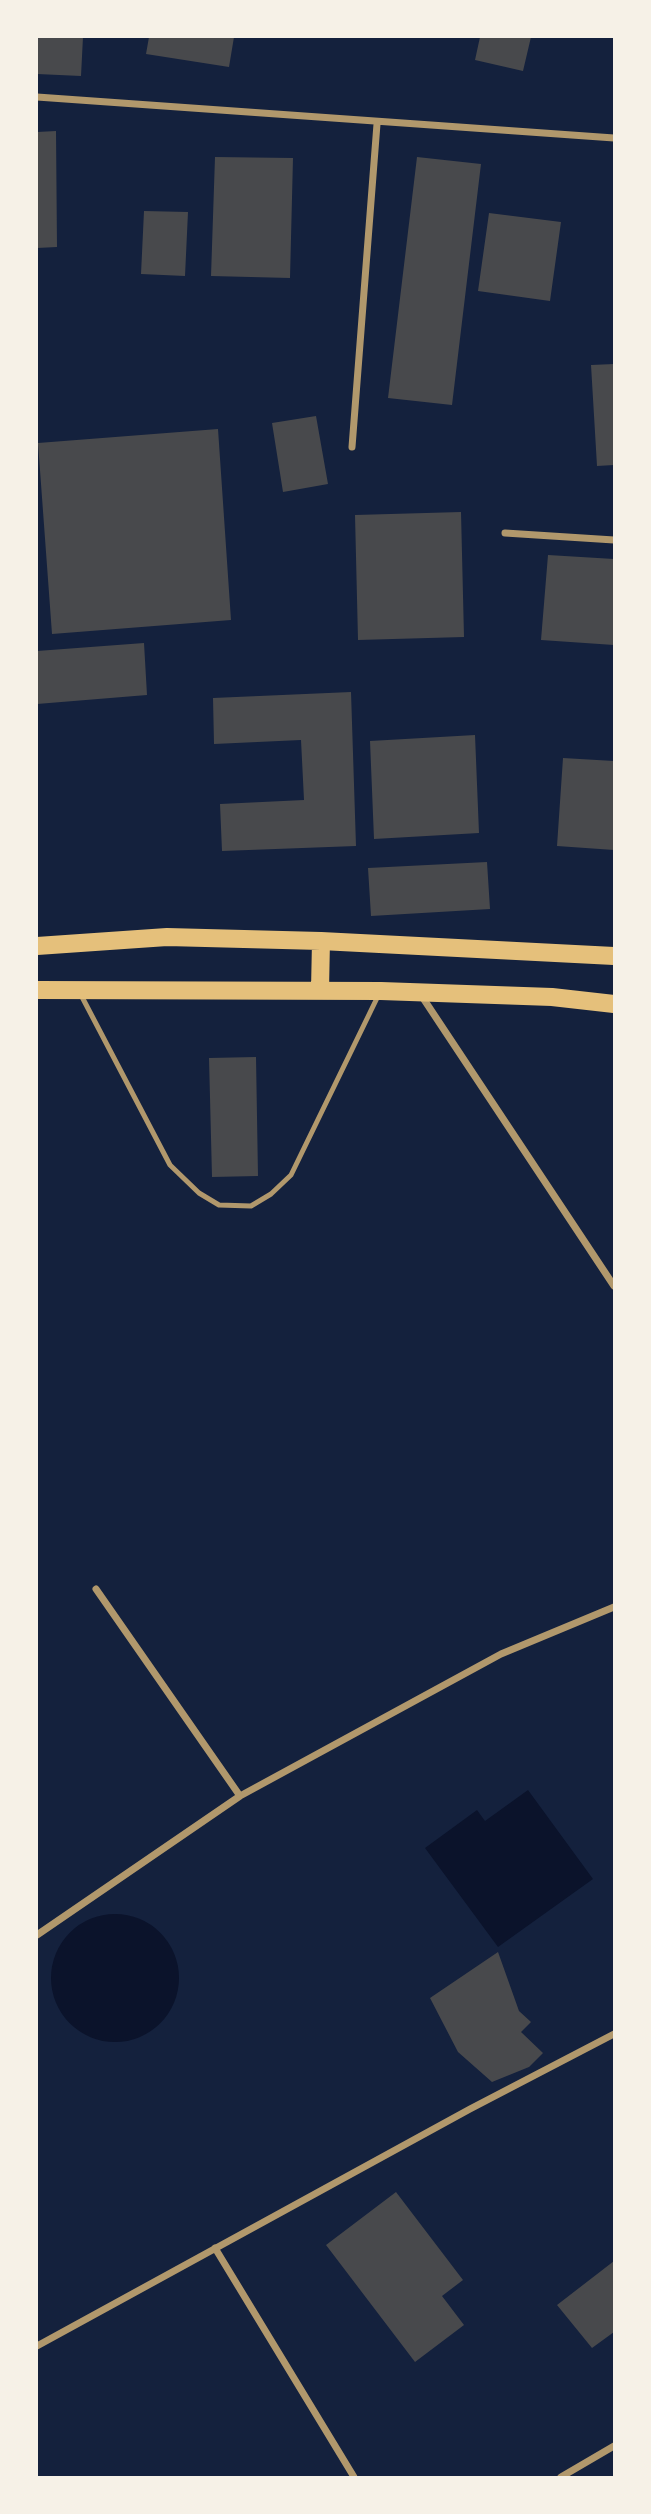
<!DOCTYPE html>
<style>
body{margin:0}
#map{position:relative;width:651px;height:2514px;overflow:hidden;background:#14213d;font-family:"Public Sans",sans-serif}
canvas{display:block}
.frame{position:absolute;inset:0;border:38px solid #f6f1e7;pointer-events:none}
</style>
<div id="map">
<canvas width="651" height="2514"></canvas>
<div class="frame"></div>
</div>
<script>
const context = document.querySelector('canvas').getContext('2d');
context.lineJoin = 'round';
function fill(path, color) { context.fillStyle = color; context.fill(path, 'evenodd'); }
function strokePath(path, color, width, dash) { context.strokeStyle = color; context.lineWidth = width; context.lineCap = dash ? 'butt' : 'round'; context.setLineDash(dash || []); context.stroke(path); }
fill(new Path2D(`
 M 528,1790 L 593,1879 L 498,1947 L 425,1848 L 477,1810 L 485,1821 Z
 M51 1978a64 64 0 1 1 128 0a64 64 0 1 1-128 0Z`), '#0b132b');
fill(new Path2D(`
 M 37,37 L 83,37 L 81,76 L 37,74 Z
 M 149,37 L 234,37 L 229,67 L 146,54 Z
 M 480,37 L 531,37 L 523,71 L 475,60 Z
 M 56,131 L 57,247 L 37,248 L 37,132 Z
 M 215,157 L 293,158 L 290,278 L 211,276 Z
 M 417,157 L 481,164 L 452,405 L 388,398 Z
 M 144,211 L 188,212 L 185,276 L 141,274 Z
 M 489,213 L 561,222 L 550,301 L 478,291 Z
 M 614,364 L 614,465 L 597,466 L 591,365 Z
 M 316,416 L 328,484 L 283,492 L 272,423 Z
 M 218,429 L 231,620 L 52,634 L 38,443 Z
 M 461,512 L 464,637 L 358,640 L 355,515 Z
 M 548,555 L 614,559 L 614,645 L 541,640 Z
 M 144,643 L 147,695 L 37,704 L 37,651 Z
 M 351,692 L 356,846 L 222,851 L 220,804 L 304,800 L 301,740 L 214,744 L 213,698 Z
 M 475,735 L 479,833 L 374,839 L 370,741 Z
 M 563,758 L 614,761 L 614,850 L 557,846 Z
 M 487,862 L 490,909 L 371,916 L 368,868 Z
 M 256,1057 L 258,1176 L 212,1177 L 209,1058 Z
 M 498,1952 L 519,2011 L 531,2022 L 521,2032 L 543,2053 L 529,2067 L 492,2082 L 458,2052 L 430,1998 Z
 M 396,2192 L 463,2280 L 442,2296 L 464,2325 L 415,2362 L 326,2245 Z
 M 614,2261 L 614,2332 L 592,2348 L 557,2305 Z`), '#48494c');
strokePath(new Path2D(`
 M 81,995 L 170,1165 L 199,1193 L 219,1205 L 251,1206 L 271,1194 L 291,1175 L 379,994`), '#b1986c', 5);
strokePath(new Path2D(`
 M 37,97 L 614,138
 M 352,447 L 377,124
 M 505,533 L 614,540
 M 421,995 L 614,1286
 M 96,1589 L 240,1796
 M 37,1935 L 240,1796 L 501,1654 L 614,1607
 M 215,2248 L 354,2477
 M 37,2346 L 470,2109 L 614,2034
 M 561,2477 L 614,2446`), '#b1986c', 7);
strokePath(new Path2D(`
 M 37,946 L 167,937 L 321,941 L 614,956
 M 37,990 L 381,991 L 552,997 L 614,1004
 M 320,990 L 321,941`), '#e5c07b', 18);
</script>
